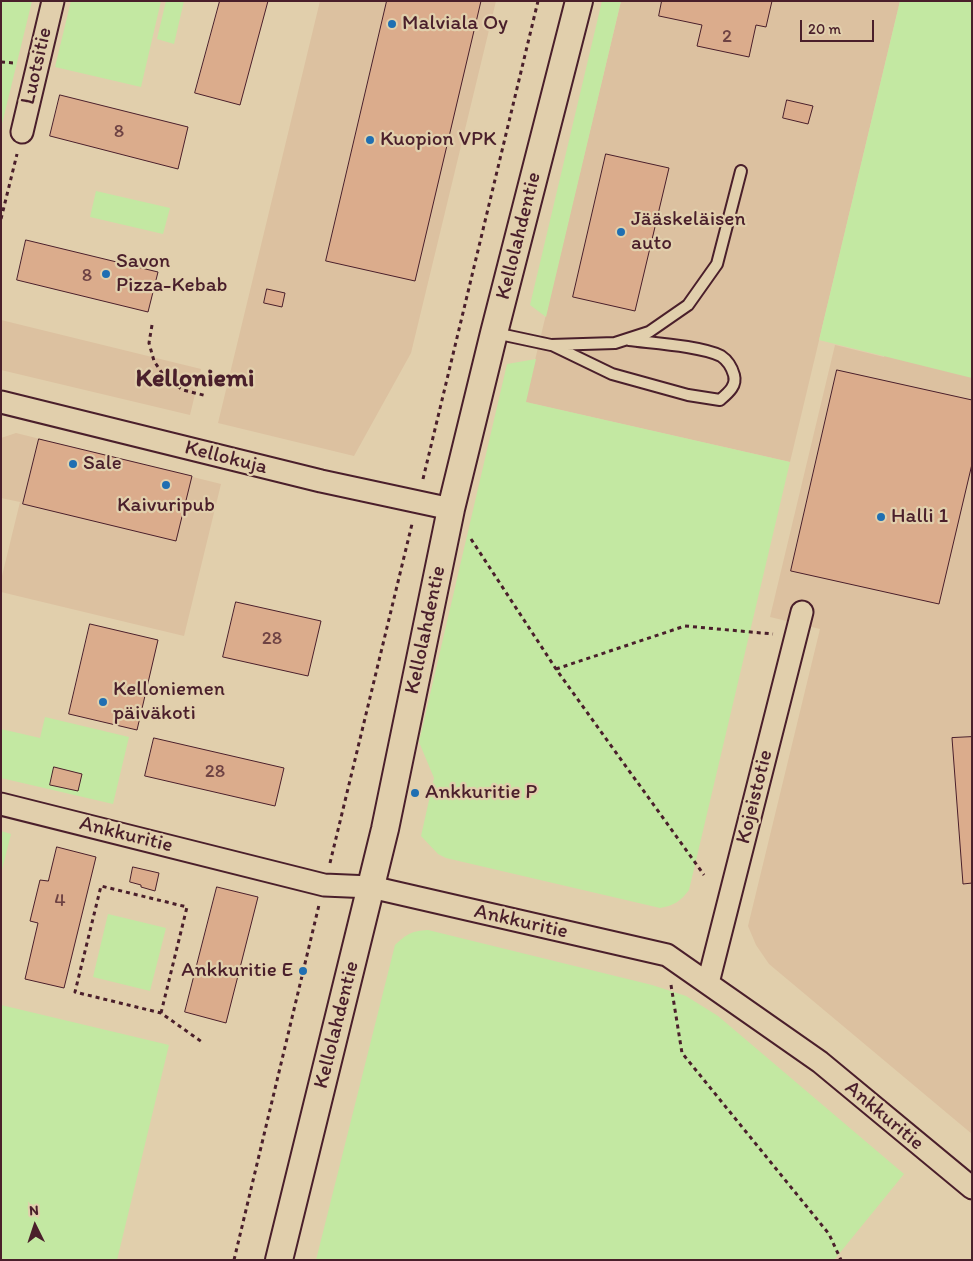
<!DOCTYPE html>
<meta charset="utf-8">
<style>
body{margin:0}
#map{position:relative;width:973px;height:1261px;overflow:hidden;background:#e1cfac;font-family:Itim,sans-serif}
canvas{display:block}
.frame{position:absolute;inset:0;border:2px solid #4a1f2b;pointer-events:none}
.north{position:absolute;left:10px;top:1201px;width:50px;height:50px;-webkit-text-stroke:4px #e1cfac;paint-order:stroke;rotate:356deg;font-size:14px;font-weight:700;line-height:20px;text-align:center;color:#4a1f2b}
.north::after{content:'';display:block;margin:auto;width:18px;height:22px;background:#4a1f2b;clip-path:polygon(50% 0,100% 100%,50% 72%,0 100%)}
.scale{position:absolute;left:800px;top:20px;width:74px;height:22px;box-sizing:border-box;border:2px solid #4a1f2b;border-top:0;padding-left:6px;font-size:15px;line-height:18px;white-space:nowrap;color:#4a1f2b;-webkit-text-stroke:4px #e1cfac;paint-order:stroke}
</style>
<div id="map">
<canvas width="973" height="1261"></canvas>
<div class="frame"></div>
<div class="north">N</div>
<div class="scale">20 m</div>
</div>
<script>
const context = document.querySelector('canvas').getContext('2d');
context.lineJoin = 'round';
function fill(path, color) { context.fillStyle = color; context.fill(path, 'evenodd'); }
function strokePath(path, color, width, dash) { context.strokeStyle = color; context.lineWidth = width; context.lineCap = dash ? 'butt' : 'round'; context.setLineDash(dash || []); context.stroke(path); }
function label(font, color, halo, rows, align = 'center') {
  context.font = font + ' Itim,sans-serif'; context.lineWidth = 4.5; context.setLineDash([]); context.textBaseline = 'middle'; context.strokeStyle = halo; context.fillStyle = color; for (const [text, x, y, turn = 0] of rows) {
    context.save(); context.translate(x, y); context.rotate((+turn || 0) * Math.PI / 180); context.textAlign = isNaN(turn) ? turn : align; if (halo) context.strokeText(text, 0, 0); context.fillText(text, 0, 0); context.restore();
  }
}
fill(new Path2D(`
 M 320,1 L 496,1 L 411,353 L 354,456 L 218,423 Z
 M 621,1 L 900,1 L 790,462 L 525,402 Z
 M 972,1 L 972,1134 L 769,964 L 756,945 L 748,926 L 820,629 L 770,617 L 835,345 L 884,357 Z
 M 1,320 L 201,369 L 190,415 L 1,370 Z
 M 16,433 L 221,484 L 184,636 L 1,592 L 1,580 L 20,502 L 1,498 L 1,438 Z`), '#dcc1a0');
fill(new Path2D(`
 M 1,1 L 32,1 L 1,128 Z
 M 71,1 L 161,1 L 141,87 L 55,67 Z
 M 166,1 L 184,1 L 174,44 L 157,39 Z
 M 602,1 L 621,1 L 546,317 L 530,305 Z
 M 900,1 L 972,1 L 972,378 L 819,340 Z
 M 96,191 L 170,208 L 163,234 L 90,217 Z
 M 536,359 L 526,402 L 790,462 L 689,890 C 681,901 673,906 660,908 L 446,858 L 438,854 L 421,836 L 434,778 L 419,742 L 507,364 Z
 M 45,717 L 129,737 L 113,804 L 1,778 L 1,729 L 40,738 Z
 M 1,831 L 11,834 L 1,874 Z
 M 108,914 L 166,928 L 150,991 L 93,977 Z
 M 428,930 L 652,985 L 686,996 L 718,1016 L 904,1174 L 834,1260 L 316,1260 L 395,945 C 407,934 411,931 428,930 Z
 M 1,1005 L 169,1045 L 117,1260 L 1,1260 Z`), '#c3e8a2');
const building = new Path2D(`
 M 220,1 L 268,1 L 240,105 L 195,93 Z
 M 387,1 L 481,1 L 415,281 L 326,261 Z
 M 662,1 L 772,1 L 766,27 L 756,25 L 749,57 L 697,46 L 702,25 L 659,16 Z
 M 60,95 L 188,127 L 178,169 L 50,136 Z
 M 787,100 L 813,106 L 808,124 L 783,118 Z
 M 606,154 L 669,168 L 635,311 L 573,297 Z
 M 26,240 L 158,272 L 148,312 L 17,280 Z
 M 267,289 L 285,293 L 282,307 L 264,303 Z
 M 837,370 L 972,400 L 972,464 L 939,604 L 791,571 Z
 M 39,439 L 192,476 L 176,541 L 23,504 Z
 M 236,602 L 321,621 L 308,676 L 223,657 Z
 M 90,624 L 158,640 L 137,730 L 69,714 Z
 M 972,737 L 972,883 L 963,884 L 952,738 Z
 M 154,738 L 284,768 L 275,806 L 145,776 Z
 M 54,767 L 82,774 L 78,791 L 50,785 Z
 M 57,847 L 96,857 L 64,988 L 25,979 L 38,923 L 30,921 L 40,880 L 48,881 Z
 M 133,867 L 159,873 L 155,891 L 141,887 L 141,885 L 130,882 Z
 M 217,887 L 258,897 L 226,1023 L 185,1012 Z`);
fill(building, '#dbac8c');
strokePath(building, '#4a1f2b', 1);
const service = new Path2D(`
 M 495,333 L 551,345 L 615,343 L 649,332 L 688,305 L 717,264 L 741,171
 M 552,345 L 612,374 L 688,395 L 720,400 C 728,393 737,386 734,375 C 732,368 727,360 721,356 C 701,346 652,343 629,340`);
const minor = new Path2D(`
 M 22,132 L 53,1
 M 1,402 L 321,481 L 451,509
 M 1,804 L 324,885 L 371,887 L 667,955 L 820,1062 L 972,1188
 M 708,983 L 802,612`);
const tertiary = new Path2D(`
 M 279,1260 L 385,829 L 451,509 L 494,333 L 579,1`);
strokePath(service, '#4a1f2b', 14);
strokePath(minor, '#4a1f2b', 25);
strokePath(tertiary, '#4a1f2b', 30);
strokePath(new Path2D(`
 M 1,62 L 14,63
 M 1,219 L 17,154
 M 152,325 L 149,343 L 154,361 L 166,379 L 183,390 L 207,396
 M 423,479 L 538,1
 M 471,539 L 556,669 L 704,875
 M 556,669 L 685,626 L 773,634
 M 330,863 L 412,524
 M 671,985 L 682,1053 L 829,1234 L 841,1260
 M 161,1013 L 187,907 L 101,886 L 75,992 L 161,1013 L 202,1042
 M 234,1260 L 319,905`), '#4a1f2b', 3, [4, 4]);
strokePath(service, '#e1cfac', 10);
strokePath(minor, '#e1cfac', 21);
strokePath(tertiary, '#e1cfac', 26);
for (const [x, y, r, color] of [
 [392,24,5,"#1f6fb2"],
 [370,140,5,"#1f6fb2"],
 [621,232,5,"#1f6fb2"],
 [106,274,5,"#1f6fb2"],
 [73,464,5,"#1f6fb2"],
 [166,485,5,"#1f6fb2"],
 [881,517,5,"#1f6fb2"],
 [103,702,5,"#1f6fb2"],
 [415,793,5,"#1f6fb2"],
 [303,971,5,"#1f6fb2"]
]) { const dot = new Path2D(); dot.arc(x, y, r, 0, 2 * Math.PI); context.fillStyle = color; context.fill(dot); strokePath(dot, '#e1cfac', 2); }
label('19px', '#6e4243', null, [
 ["2",727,37],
 ["8",119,132],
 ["8",87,276],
 ["28",272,639],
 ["28",215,772],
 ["4",60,901]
]);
label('21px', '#4a1f2b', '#e1cfac', [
 ["Malviala Oy",402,24],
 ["Kuopion VPK",380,140],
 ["Jääskeläisen",631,220],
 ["auto",631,244],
 ["Savon",116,262],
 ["Pizza-Kebab",116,286],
 ["Sale",83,464],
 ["Kaivuripub",166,506,"center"],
 ["Halli 1",891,517],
 ["Kelloniemen",113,690],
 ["päiväkoti",113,714],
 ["Ankkuritie P",425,793],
 ["Ankkuritie E",293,971,"right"]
], 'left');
label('21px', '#4a1f2b', '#e1cfac', [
 ["Luotsitie",37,66,-77],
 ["Kellolahdentie",519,236,-76],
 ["Kellokuja",226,458,14],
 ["Kellolahdentie",426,630,-78],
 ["Kojeistotie",755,797,-76],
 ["Ankkuritie",126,835,14],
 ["Ankkuritie",521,922,13],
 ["Kellolahdentie",337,1025,-76],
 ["Ankkuritie",884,1116,40]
]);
label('bold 26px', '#4a1f2b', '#e1cfac', [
 ["Kelloniemi",195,379]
]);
</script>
